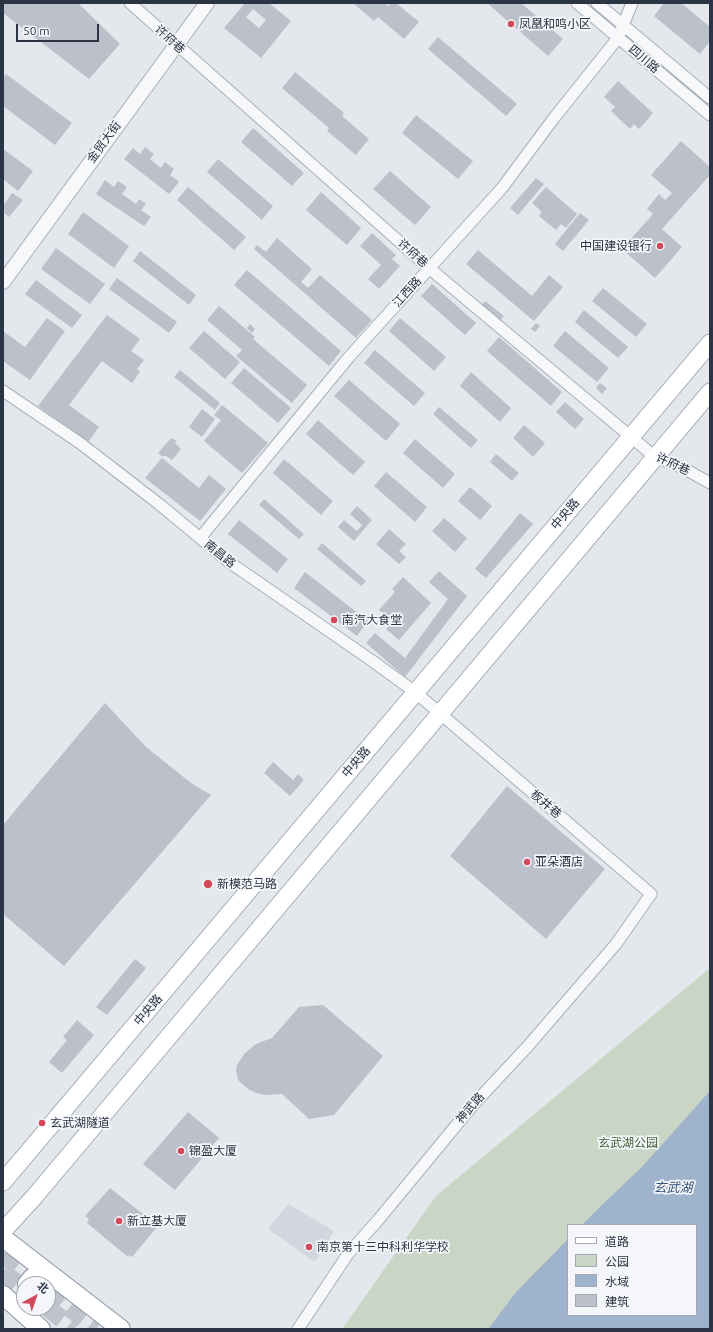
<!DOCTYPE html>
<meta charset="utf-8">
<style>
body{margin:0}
#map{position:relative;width:713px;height:1332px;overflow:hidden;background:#e4e7ec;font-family:Ubuntu,"Noto Sans SC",sans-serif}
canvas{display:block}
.frame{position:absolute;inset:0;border:4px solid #2b3445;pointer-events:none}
.legend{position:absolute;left:567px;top:1224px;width:130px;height:92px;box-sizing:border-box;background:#f4f6f9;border:1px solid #a4a8b1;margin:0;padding:5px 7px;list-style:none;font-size:12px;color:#2b3445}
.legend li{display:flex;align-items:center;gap:8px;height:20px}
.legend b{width:20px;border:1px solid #a4a8b1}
.north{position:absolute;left:16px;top:1276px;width:40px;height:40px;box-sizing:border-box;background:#f4f6f9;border:1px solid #a4a8b1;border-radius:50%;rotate:40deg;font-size:11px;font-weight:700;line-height:16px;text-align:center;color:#2b3445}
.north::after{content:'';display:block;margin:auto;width:14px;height:18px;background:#d1495b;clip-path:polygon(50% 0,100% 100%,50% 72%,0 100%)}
.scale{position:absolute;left:16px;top:24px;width:83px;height:18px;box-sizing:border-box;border:2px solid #2b3445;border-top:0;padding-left:5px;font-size:12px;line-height:14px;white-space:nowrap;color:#2b3445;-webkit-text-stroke:3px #f4f6f9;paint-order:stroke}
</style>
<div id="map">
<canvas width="713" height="1332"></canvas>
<div class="frame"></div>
<ul class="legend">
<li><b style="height:5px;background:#fff"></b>道路</li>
<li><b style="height:11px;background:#c9d6c5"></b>公园</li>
<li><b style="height:11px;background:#9fb4cc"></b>水域</li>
<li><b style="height:11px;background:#bbc0ca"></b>建筑</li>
</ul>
<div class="north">北</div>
<div class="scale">50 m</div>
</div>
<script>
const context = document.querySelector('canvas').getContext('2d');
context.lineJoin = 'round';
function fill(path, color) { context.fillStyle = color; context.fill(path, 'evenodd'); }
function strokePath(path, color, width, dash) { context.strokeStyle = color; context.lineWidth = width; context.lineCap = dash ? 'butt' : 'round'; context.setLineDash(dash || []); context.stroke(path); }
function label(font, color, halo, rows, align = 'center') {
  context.font = font + ' Ubuntu,"Noto Sans SC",sans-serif'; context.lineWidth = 3.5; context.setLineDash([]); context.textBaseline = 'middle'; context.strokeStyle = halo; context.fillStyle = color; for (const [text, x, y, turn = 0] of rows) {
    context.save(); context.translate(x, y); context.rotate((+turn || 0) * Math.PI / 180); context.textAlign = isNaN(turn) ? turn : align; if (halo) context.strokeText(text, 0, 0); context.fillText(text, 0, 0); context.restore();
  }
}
fill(new Path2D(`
 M 288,1204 L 334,1231 L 315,1262 L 268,1229 Z`), '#d2d6de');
fill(new Path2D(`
 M 710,968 L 710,1329 L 342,1329 L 436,1196 ZM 568,1225 L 696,1225 L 696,1315 L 568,1315 Z`), '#c9d6c5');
fill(new Path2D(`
 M 710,1091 L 710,1329 L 488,1329 L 517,1291 L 568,1239 L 568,1315 L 696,1315 L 696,1225 L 582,1225 L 608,1199 L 640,1169 Z`), '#9fb4cc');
fill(new Path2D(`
 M 3,3 L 78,3 L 120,44 L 89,79 L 3,13 Z
 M 245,3 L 269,3 L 291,21 L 261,58 L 224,28 ZM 253,9 L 266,20 L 259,28 L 246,17 Z
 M 353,3 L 385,3 L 388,6 L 391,3 L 396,3 L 419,22 L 404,39 L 378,17 L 374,21 Z
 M 487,3 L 521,3 L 563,39 L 548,56 Z
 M 664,3 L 681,3 L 710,27 L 710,41 L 700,54 L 654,16 Z
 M 438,37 L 517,104 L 506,116 L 428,49 Z
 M 295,72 L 344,113 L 342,116 L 369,139 L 356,155 L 327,131 L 329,128 L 282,88 Z
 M 6,74 L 72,123 L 55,145 L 3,106 L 3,78 Z
 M 618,81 L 653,113 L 639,129 L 634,124 L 630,129 L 611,111 L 615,107 L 604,97 Z
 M 416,115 L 473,161 L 458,179 L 402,133 Z
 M 253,128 L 304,173 L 292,186 L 241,142 Z
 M 681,141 L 710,167 L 710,175 L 662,229 L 682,247 L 655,278 L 622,249 L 653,214 L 647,209 L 659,194 L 665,200 L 672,193 L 651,175 Z
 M 145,147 L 154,154 L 150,159 L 161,168 L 165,162 L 174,169 L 170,175 L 179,182 L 169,194 L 124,159 L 133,148 L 140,154 Z
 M 3,149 L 33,171 L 18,191 L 3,179 Z
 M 218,159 L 273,206 L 262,220 L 207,172 Z
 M 390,171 L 431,207 L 415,225 L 373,189 Z
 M 536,178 L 544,184 L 518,215 L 510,208 Z
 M 105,180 L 114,187 L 118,181 L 127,187 L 122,194 L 136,204 L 139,199 L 146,204 L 141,210 L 151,217 L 144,226 L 96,194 Z
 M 188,187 L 246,237 L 234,250 L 177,200 Z
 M 546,187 L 577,214 L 566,228 L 561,224 L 556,230 L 539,216 L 542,212 L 532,203 Z
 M 321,192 L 361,228 L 347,245 L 306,210 Z
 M 12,193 L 23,200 L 9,217 L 3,212 L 3,206 Z
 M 83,212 L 129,246 L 114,268 L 68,234 Z
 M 580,213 L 589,220 L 563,251 L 555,244 Z
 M 372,233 L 396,255 L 392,259 L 400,266 L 379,289 L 368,279 L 381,265 L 360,246 Z
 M 277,238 L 312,269 L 301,282 L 308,288 L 320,275 L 372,320 L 356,338 L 254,249 L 257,245 L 266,252 Z
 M 56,248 L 105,284 L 90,304 L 41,269 Z
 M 478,250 L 532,296 L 549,275 L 563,287 L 534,321 L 466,264 Z
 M 140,251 L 196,295 L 189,305 L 133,261 Z
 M 247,270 L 341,351 L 329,366 L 234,285 Z
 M 117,278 L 177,322 L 169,333 L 109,289 Z
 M 36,280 L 82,315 L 72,328 L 25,294 Z
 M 432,284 L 476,323 L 465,335 L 421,296 Z
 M 603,288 L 647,324 L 636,337 L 592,301 Z
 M 485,301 L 504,316 L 498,324 L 479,309 Z
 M 219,306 L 255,337 L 253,339 L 307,385 L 292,403 L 236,356 L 242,350 L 207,320 Z
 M 584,310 L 628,347 L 618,358 L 575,322 Z
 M 107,315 L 140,339 L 131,351 L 144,360 L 137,369 L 140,372 L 132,383 L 102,361 L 69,405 L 99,427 L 88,442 L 38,406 Z
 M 47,318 L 65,331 L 30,380 L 3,361 L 3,331 L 25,347 Z
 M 400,318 L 446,357 L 434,371 L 389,331 Z
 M 536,323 L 540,326 L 535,332 L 531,329 Z
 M 250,324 L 255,329 L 252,333 L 247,328 Z
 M 204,331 L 240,362 L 225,379 L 189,348 Z
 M 565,331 L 609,368 L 597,382 L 553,346 Z
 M 499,337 L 562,392 L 551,406 L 487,351 Z
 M 375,350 L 425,393 L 414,406 L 364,363 Z
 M 244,368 L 291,408 L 278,423 L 231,383 Z
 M 180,370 L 220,403 L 215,410 L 174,377 Z
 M 471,372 L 511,408 L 500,422 L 460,386 Z
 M 349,380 L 400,424 L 386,441 L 334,396 Z
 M 600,383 L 607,388 L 602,394 L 596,388 Z
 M 565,402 L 584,419 L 575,429 L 556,412 Z
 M 222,405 L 268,443 L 242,473 L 204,441 L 221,420 L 214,415 Z
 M 439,407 L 478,440 L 471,448 L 433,414 Z
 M 202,409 L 215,419 L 202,437 L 189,427 Z
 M 318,420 L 365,462 L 353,475 L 306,434 Z
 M 524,425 L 545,443 L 533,457 L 513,438 Z
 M 171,438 L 177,441 L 175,443 L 181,449 L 172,460 L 166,456 L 162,456 L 159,454 L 159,452 Z
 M 415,439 L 455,474 L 443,488 L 403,453 Z
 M 496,454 L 519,473 L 512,481 L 490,462 Z
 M 162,458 L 199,488 L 209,475 L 226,489 L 200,521 L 145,478 Z
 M 284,459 L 333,501 L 321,515 L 273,473 Z
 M 386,472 L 427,507 L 415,522 L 374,486 Z
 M 470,487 L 492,506 L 480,520 L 458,501 Z
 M 264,499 L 304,534 L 299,539 L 259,505 Z
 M 357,506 L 372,520 L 354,541 L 338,527 L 344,520 L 357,531 L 362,525 L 350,514 Z
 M 520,513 L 533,524 L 486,578 L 475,569 Z
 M 444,518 L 467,538 L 455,552 L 432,531 Z
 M 239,520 L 288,559 L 277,573 L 228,534 Z
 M 389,529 L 406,544 L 399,551 L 406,557 L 399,564 L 376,544 Z
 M 322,543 L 366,581 L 361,586 L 317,549 Z
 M 439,571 L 467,596 L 405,677 L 366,643 L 375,633 L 405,658 L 448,599 L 429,582 Z
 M 305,572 L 368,621 L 357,636 L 294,588 Z
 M 403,577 L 431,603 L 399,640 L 386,629 L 392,622 L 379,610 L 395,592 L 392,589 Z
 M 105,703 L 146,747 L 191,783 L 211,795 L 64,966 L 3,914 L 3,825 Z
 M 273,762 L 293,780 L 298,774 L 304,780 L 290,796 L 264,773 Z
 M 507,786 L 605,869 L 546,939 L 450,856 Z
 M 135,959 L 146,968 L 107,1015 L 96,1007 Z
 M 323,1005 L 383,1056 L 334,1115 L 309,1119 L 282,1094 L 265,1095 L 256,1093 L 248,1089 L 238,1080 L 236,1070 L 237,1065 L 245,1053 L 256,1044 L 272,1038 L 299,1007 Z
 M 77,1020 L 94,1035 L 62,1073 L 49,1062 L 67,1040 L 63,1037 Z
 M 188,1112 L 219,1138 L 175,1190 L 143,1164 Z
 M 110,1188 L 158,1226 L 132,1257 L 129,1255 L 128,1257 L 87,1223 L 89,1219 L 85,1216 Z`), '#bbc0ca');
strokePath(new Path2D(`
 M 3,1255 L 40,1284
 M 3,1272 L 24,1289
 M 48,1291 L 96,1329
 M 48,1308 L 74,1329`), '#bfc3cb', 18, [18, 9]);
const minor = new Path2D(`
 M 130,3 L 429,268 L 655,457 L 683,468 L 710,483
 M 577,3 L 710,115
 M 597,3 L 710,98
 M 3,391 L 80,443 L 159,504 L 229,562 L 371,660 L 415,692 L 651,894 L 616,944 L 528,1046 L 473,1105 L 379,1219 L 348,1254 L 298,1329
 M 200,538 L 349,357 L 502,188 L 554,118 L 618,38 L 632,3`);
const tertiary = new Path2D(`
 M 3,282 L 207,3`);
const primary = new Path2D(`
 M 3,1182 L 710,343
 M 3,1231 L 35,1196 L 710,392`);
const trunk = new Path2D(`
 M 3,1238 L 121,1329
 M 27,1284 L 32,1278 L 43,1270
 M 3,1295 L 41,1329`);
strokePath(minor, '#a9aeb7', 13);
strokePath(tertiary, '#a9aeb7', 16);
strokePath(primary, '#a3abb8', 19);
strokePath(trunk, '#8b94a3', 20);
strokePath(minor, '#f7f8fa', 11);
strokePath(tertiary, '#f7f8fa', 14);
strokePath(primary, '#fff', 17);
strokePath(trunk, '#fff', 18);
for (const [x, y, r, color] of [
 [511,24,4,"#d1495b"],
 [660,246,4,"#d1495b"],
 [334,620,4,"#d1495b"],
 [527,862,4,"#d1495b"],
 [208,884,5,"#d1495b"],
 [42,1123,4,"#d1495b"],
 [181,1151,4,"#d1495b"],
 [119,1221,4,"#d1495b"],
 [309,1247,4,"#d1495b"]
]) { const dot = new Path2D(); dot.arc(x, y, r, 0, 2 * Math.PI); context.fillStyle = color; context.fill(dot); strokePath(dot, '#f4f6f9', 1.5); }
label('12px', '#2b3445', '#f4f6f9', [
 ["凤凰和鸣小区",519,24],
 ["中国建设银行",652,246,"right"],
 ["南汽大食堂",342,620],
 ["亚朵酒店",535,862],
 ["新模范马路",217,884],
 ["玄武湖隧道",50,1123],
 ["锦盈大厦",189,1151],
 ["新立基大厦",127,1221],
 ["南京第十三中科利华学校",317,1247]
], 'left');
label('12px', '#2b3445', '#f4f6f9', [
 ["许府巷",170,39,42],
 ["四川路",644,59,40],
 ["金贸大街",104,142,-54],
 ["许府巷",413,253,42],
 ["江西路",407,292,-48],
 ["许府巷",673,464,25],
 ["中央路",565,514,-50],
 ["南昌路",220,554,39],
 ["中央路",356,762,-50],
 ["板井巷",546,804,41],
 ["中央路",148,1010,-50],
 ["神武路",470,1108,-49]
]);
label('12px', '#3f6138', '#f4f6f9', [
 ["玄武湖公园",628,1143]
]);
label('italic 13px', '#34527a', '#f4f6f9', [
 ["玄武湖",673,1188]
]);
</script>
